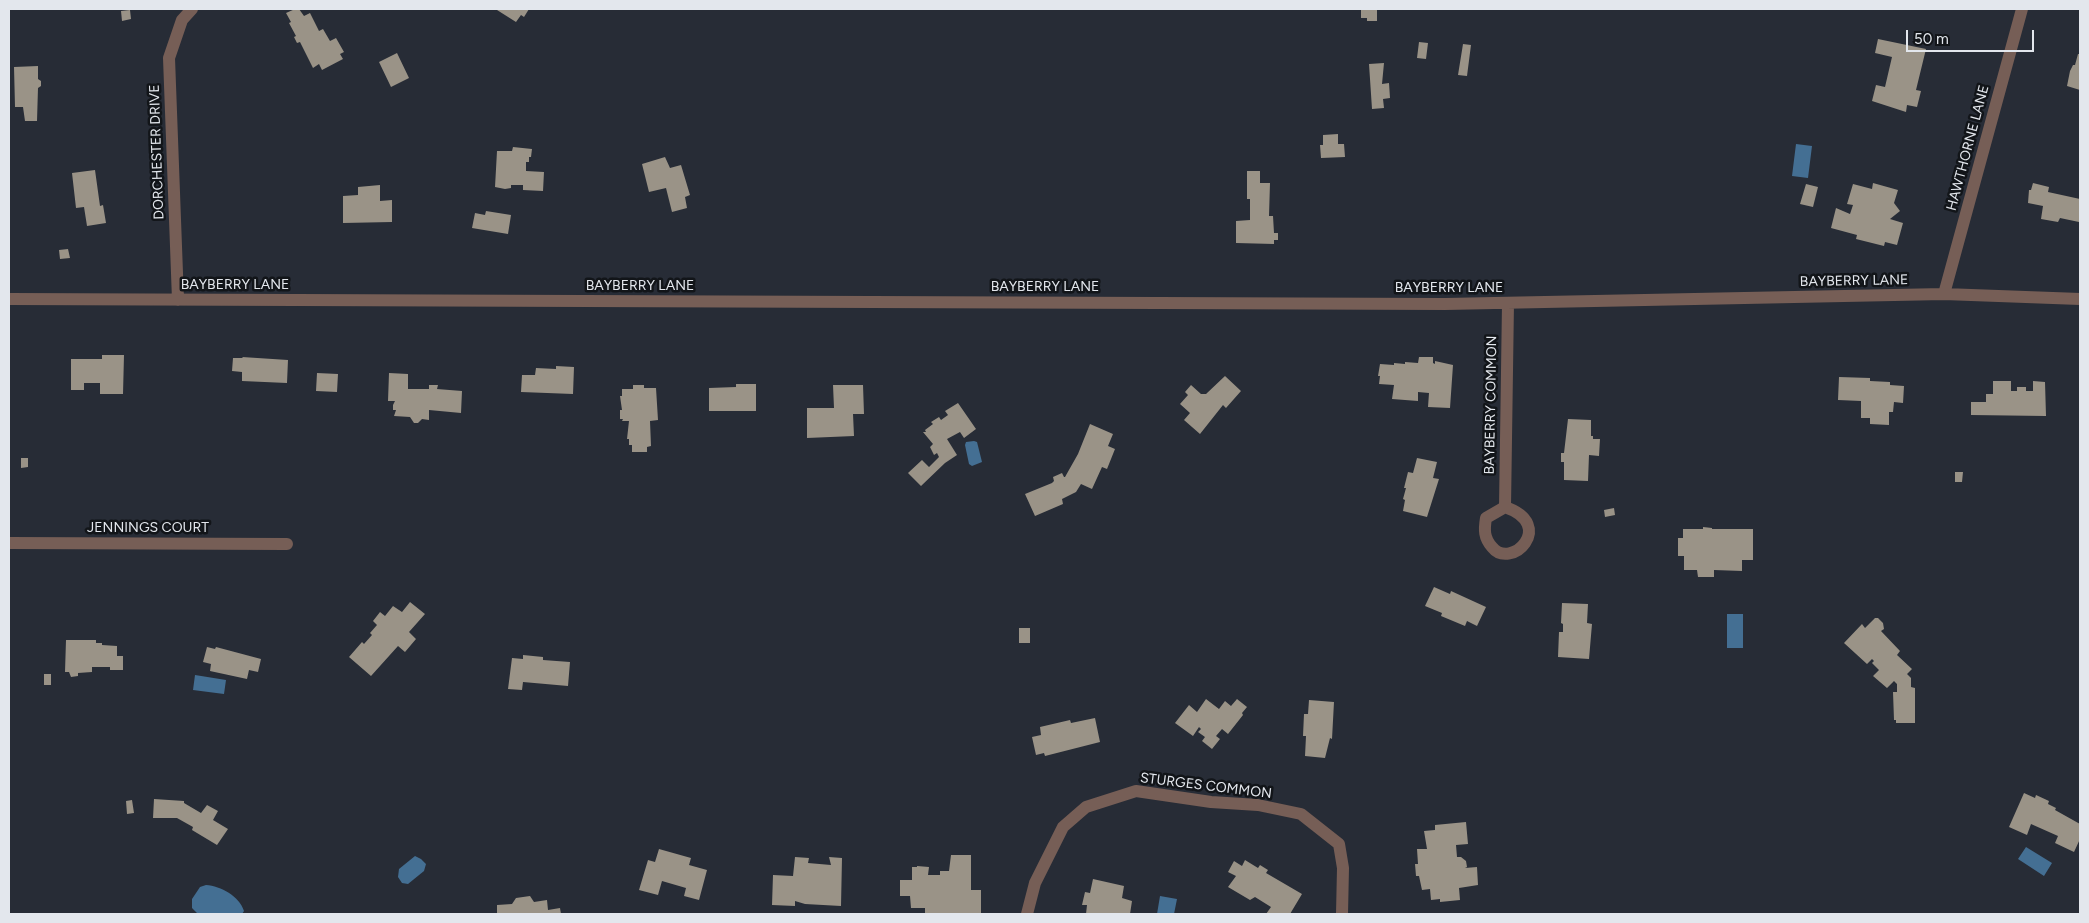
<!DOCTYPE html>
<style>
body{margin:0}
#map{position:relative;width:2089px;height:923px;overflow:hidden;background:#272c36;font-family:Figtree,sans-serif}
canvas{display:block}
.frame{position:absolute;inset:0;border:10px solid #e3e7ed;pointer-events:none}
.scale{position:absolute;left:1906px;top:30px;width:128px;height:22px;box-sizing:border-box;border:2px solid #e3e7ed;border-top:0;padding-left:6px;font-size:15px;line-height:18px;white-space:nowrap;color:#e3e7ed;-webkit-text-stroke:4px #121519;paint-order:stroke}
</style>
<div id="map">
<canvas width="2089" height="923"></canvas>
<div class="frame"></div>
<div class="scale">50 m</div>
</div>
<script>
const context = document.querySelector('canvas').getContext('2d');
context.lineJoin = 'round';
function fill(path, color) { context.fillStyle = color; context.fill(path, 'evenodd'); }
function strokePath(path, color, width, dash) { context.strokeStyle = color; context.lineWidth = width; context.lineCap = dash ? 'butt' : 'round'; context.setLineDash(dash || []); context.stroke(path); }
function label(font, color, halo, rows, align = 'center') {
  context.font = font + ' Figtree,sans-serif'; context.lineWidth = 5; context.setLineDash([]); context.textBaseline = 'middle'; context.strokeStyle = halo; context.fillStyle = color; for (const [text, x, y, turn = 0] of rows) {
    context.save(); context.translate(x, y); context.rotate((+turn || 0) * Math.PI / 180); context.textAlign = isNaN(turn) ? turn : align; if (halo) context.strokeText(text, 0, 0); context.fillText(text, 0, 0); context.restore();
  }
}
fill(new Path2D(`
 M 1796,144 L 1812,146 L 1808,178 L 1792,176 Z
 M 974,441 L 977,442 L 982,462 L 972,466 L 969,464 L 965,445 L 966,442 Z
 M 1727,614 L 1743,614 L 1743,648 L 1727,648 Z
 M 195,675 L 226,680 L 224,694 L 193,690 Z
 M 2026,847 L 2052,863 L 2044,876 L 2018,859 Z
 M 415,856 L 421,859 L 426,864 L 424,871 L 408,884 L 402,883 L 398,877 L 399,869 Z
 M 206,885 C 221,886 239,896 244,911 L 242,914 L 198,914 L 192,908 L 192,899 L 200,887 Z
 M 1160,896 L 1177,899 L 1174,914 L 1157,914 Z`), '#446f93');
fill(new Path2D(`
 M 295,9 L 299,9 L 304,16 L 310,13 L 319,31 L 323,29 L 330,41 L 336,38 L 344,52 L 340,54 L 343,59 L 322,70 L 319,64 L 313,68 L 300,42 L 297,43 L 294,37 L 296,36 L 289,23 L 291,22 L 286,13 Z
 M 497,9 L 529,9 L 524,17 L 521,15 L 516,22 L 497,10 Z
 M 1361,9 L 1377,9 L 1377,21 L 1367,21 L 1367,18 L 1361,18 Z
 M 130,10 L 131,19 L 122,21 L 121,11 Z
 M 1878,39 L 1926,49 L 1916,90 L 1921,91 L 1917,107 L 1907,105 L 1906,112 L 1872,101 L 1876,85 L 1885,87 L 1892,57 L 1875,53 Z
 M 1419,42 L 1428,43 L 1426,59 L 1417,58 Z
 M 1463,44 L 1471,45 L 1467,76 L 1458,75 Z
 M 397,53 L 409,78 L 391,87 L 379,62 Z
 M 2078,54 L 2080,54 L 2080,90 L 2067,86 L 2070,71 L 2073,65 L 2075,65 Z
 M 1384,63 L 1382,84 L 1389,83 L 1390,98 L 1383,99 L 1384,108 L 1372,109 L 1369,64 Z
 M 38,66 L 38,79 L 41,81 L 41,86 L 38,88 L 37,121 L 25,121 L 23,107 L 15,107 L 14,67 Z
 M 1338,134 L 1338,144 L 1344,144 L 1345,157 L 1321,158 L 1320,145 L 1323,145 L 1323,135 Z
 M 513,147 L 532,149 L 531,157 L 529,157 L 529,162 L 526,162 L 526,171 L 544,172 L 543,191 L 523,190 L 523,185 L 511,185 L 511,188 L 505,189 L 495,187 L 497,151 L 512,151 Z
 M 665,157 L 670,168 L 681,165 L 690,195 L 685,197 L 687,208 L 672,212 L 666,188 L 649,192 L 642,164 Z
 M 95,170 L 100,206 L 103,205 L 106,223 L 87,226 L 84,207 L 76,208 L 72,173 Z
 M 1247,171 L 1260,171 L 1260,183 L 1270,183 L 1269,216 L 1273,216 L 1274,233 L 1278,233 L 1278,240 L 1274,240 L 1274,244 L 1236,243 L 1236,221 L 1250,220 L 1250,199 L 1247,199 Z
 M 1873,183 L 1898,190 L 1894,203 L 1900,211 L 1890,219 L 1903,223 L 1897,245 L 1885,242 L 1884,246 L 1856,239 L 1857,235 L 1831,228 L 1836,208 L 1850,214 L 1853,205 L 1847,204 L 1853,184 L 1872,189 Z
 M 2033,183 L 2049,187 L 2048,192 L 2080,199 L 2079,222 L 2060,218 L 2058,222 L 2041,219 L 2043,206 L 2028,203 L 2029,190 L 2031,190 Z
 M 1806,184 L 1818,187 L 1813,207 L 1800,204 Z
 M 380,185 L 380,201 L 392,200 L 392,222 L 343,223 L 343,196 L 358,195 L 358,187 Z
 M 486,211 L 511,215 L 508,234 L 472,228 L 475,213 L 485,215 Z
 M 68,249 L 70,258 L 60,259 L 59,250 Z
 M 102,355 L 124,355 L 123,394 L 100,394 L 100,383 L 84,383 L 84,390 L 71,390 L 71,359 L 102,359 Z
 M 242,357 L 288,360 L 287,383 L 242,381 L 242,372 L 232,371 L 233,358 L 243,358 Z
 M 1419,357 L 1433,357 L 1433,363 L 1435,364 L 1435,361 L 1453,365 L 1450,408 L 1428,407 L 1429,393 L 1418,392 L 1418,401 L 1392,399 L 1394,385 L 1379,384 L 1380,376 L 1378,376 L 1380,364 L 1394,365 L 1394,363 L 1405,364 L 1405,362 L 1418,363 Z
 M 556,366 L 574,367 L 573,394 L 521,392 L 522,375 L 535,375 L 536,368 L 556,369 Z
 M 317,373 L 338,374 L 337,392 L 316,391 Z
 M 389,373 L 408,374 L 408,389 L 429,389 L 429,385 L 438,385 L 437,389 L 462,391 L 461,413 L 429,410 L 429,420 L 422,419 L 418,423 L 414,423 L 410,417 L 394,416 L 396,410 L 393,410 L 393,405 L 395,401 L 388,401 Z
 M 1225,376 L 1241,391 L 1226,408 L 1223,405 L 1200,434 L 1184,420 L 1190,413 L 1180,404 L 1188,395 L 1185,392 L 1191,385 L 1201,394 L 1206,394 Z
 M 1839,377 L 1870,378 L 1870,381 L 1890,382 L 1890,385 L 1904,386 L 1903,403 L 1894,402 L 1893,412 L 1889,412 L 1889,425 L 1870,424 L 1870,418 L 1861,418 L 1861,401 L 1838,400 Z
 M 1993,381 L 2011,381 L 2011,391 L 2017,391 L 2017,387 L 2026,387 L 2026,391 L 2033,391 L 2033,381 L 2045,382 L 2046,416 L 1971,415 L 1971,402 L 1986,402 L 1986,394 L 1993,394 Z
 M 736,384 L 756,384 L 756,411 L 709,411 L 709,388 L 736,387 Z
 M 633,385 L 644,385 L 644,388 L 656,388 L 658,420 L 650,421 L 651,446 L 647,447 L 647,452 L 632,452 L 632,445 L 629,445 L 629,439 L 627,439 L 629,421 L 622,421 L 623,419 L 620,419 L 620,410 L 622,410 L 620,396 L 622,396 L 622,389 L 633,389 Z
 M 833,385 L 863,385 L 864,414 L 853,414 L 854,436 L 807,438 L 807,408 L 834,408 Z
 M 958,403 L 976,429 L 964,438 L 960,432 L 947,439 L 957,455 L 945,463 L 921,486 L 908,473 L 922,460 L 929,467 L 939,457 L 937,453 L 934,455 L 930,447 L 933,444 L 923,432 L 926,432 L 925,430 L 933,424 L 931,422 L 939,417 L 941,420 L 948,415 L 945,411 Z
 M 1568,419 L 1591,420 L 1591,436 L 1593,436 L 1593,439 L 1600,439 L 1599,456 L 1589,455 L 1588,481 L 1564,480 L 1564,462 L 1561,462 L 1561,453 L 1564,453 Z
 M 1090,424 L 1113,434 L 1108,446 L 1115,449 L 1107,469 L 1102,467 L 1092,489 L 1081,484 L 1076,492 L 1062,499 L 1063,504 L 1035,516 L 1025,494 L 1052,483 L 1054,481 L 1053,477 L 1062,473 L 1064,477 L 1065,477 L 1078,454 Z
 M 21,458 L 28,458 L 28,467 L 21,468 Z
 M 1417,458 L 1437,462 L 1433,478 L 1439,479 L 1427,517 L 1403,511 L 1405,500 L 1403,499 L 1406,488 L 1404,488 L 1408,472 L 1413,473 Z
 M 1955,472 L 1963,472 L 1962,482 L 1955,482 Z
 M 1614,508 L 1615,515 L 1605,517 L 1604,510 Z
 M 1703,527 L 1712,528 L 1712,529 L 1753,529 L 1753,560 L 1742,560 L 1742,571 L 1714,570 L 1714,577 L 1698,577 L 1697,570 L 1684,570 L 1684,556 L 1678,556 L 1678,538 L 1683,538 L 1683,529 L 1703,529 Z
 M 1434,587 L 1450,594 L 1451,591 L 1486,607 L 1477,626 L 1467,621 L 1465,626 L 1441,616 L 1442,613 L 1425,606 Z
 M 410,602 L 425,614 L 409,632 L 416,639 L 405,652 L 398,646 L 371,676 L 349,657 L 362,642 L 364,644 L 372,635 L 370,633 L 377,625 L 373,621 L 380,612 L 385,616 L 393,606 L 402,612 Z
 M 1562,603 L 1588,604 L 1587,623 L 1592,624 L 1589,659 L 1558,657 L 1559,632 L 1563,632 L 1563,624 L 1561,623 Z
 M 1875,618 L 1878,618 L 1883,623 L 1884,629 L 1881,631 L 1900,651 L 1897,655 L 1912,669 L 1907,674 L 1911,678 L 1911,687 L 1915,688 L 1915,723 L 1896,723 L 1896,720 L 1894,720 L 1893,692 L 1897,692 L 1897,684 L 1894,681 L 1887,688 L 1873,676 L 1879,670 L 1872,663 L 1874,661 L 1872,659 L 1867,664 L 1844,643 L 1862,624 L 1865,628 Z
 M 1019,628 L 1030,628 L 1030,643 L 1019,643 Z
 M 66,640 L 96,640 L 96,643 L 102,643 L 102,645 L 117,646 L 117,656 L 123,656 L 123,670 L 110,670 L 110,667 L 92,667 L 92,672 L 78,673 L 78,676 L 71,677 L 69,672 L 65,672 Z
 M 207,647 L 215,649 L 216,647 L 261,659 L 258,672 L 249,670 L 247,679 L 210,671 L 211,664 L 203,662 Z
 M 523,655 L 543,657 L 543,660 L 570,662 L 568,686 L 523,682 L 522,690 L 508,689 L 512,658 L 523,659 Z
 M 44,674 L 51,674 L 51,685 L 44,685 Z
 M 1206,699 L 1219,709 L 1225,701 L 1231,706 L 1237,699 L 1247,707 L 1242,713 L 1243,715 L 1228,734 L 1222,729 L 1216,736 L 1220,739 L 1212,749 L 1202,741 L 1205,737 L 1198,732 L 1201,729 L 1199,727 L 1193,736 L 1175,723 L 1189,705 L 1197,712 Z
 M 1309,700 L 1334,702 L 1332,739 L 1330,738 L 1325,758 L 1305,756 L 1306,736 L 1303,736 L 1304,714 L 1308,714 Z
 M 1095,718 L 1100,742 L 1045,756 L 1044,753 L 1036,755 L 1032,737 L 1041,735 L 1040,727 L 1070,720 L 1071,723 Z
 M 2024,793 L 2035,798 L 2036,795 L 2049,801 L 2048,804 L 2056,808 L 2055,810 L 2080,824 L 2080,839 L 2074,852 L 2055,843 L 2058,836 L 2031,824 L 2027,835 L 2009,827 Z
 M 154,799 L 184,801 L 184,803 L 201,813 L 207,805 L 218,811 L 213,820 L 228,829 L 217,845 L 192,830 L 193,827 L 177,818 L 153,818 Z
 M 132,800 L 134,813 L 127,814 L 126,801 Z
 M 1466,822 L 1468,844 L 1456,845 L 1457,857 L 1461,857 L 1466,861 L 1467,867 L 1465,868 L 1477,867 L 1478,885 L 1459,888 L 1460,900 L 1440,902 L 1440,899 L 1431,900 L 1430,889 L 1422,890 L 1419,876 L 1416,876 L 1415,864 L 1418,864 L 1417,849 L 1427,849 L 1424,831 L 1435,830 L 1435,825 Z
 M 659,849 L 691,858 L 689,865 L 707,870 L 699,900 L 684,896 L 686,888 L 662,881 L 658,895 L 639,890 L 648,860 L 655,862 Z
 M 951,855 L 971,855 L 971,890 L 981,890 L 981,914 L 925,913 L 925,908 L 911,908 L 910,896 L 900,896 L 900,880 L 912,880 L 912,867 L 917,867 L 917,866 L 929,867 L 928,875 L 940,875 L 940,871 L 949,871 Z
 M 795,857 L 809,858 L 808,863 L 831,865 L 829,857 L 842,858 L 841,906 L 805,904 L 795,901 L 795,906 L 772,905 L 773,875 L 793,876 Z
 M 1245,860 L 1258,868 L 1260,865 L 1268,870 L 1266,873 L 1302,894 L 1290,914 L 1266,914 L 1271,907 L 1255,897 L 1250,900 L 1228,887 L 1236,876 L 1228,872 L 1234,861 L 1242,866 Z
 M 1093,879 L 1124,886 L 1122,898 L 1132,901 L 1130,914 L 1086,914 L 1087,905 L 1082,905 L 1085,892 L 1090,893 Z
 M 530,896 L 534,902 L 547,900 L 548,910 L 560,908 L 561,914 L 497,914 L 497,905 L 512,904 L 516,898 Z`), '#9a9387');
strokePath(new Path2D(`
 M 1944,294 L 2022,9
 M 9,299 L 1445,304 L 1944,294 L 2080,299
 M 178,300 L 169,58 L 182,20 L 192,9
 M 1505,507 L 1486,518 C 1484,530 1484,538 1492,547 C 1511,571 1557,525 1505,507 L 1508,303
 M 9,543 L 287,544
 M 1027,914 L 1035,883 L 1063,827 L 1086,807 L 1136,791 L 1211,802 L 1258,805 L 1301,814 L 1339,844 L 1343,868 L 1342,914`), '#765e56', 12);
label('14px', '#e3e7ed', '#121519', [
 ["HAWTHORNE LANE",1968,148,-75],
 ["DORCHESTER DRIVE",157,152,-92],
 ["BAYBERRY LANE",1854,281,-1],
 ["BAYBERRY LANE",235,285],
 ["BAYBERRY LANE",640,286],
 ["BAYBERRY LANE",1045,287],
 ["BAYBERRY LANE",1449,288],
 ["BAYBERRY COMMON",1491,405,-89],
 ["JENNINGS COURT",148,528],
 ["STURGES COMMON",1206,786,7]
]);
</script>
